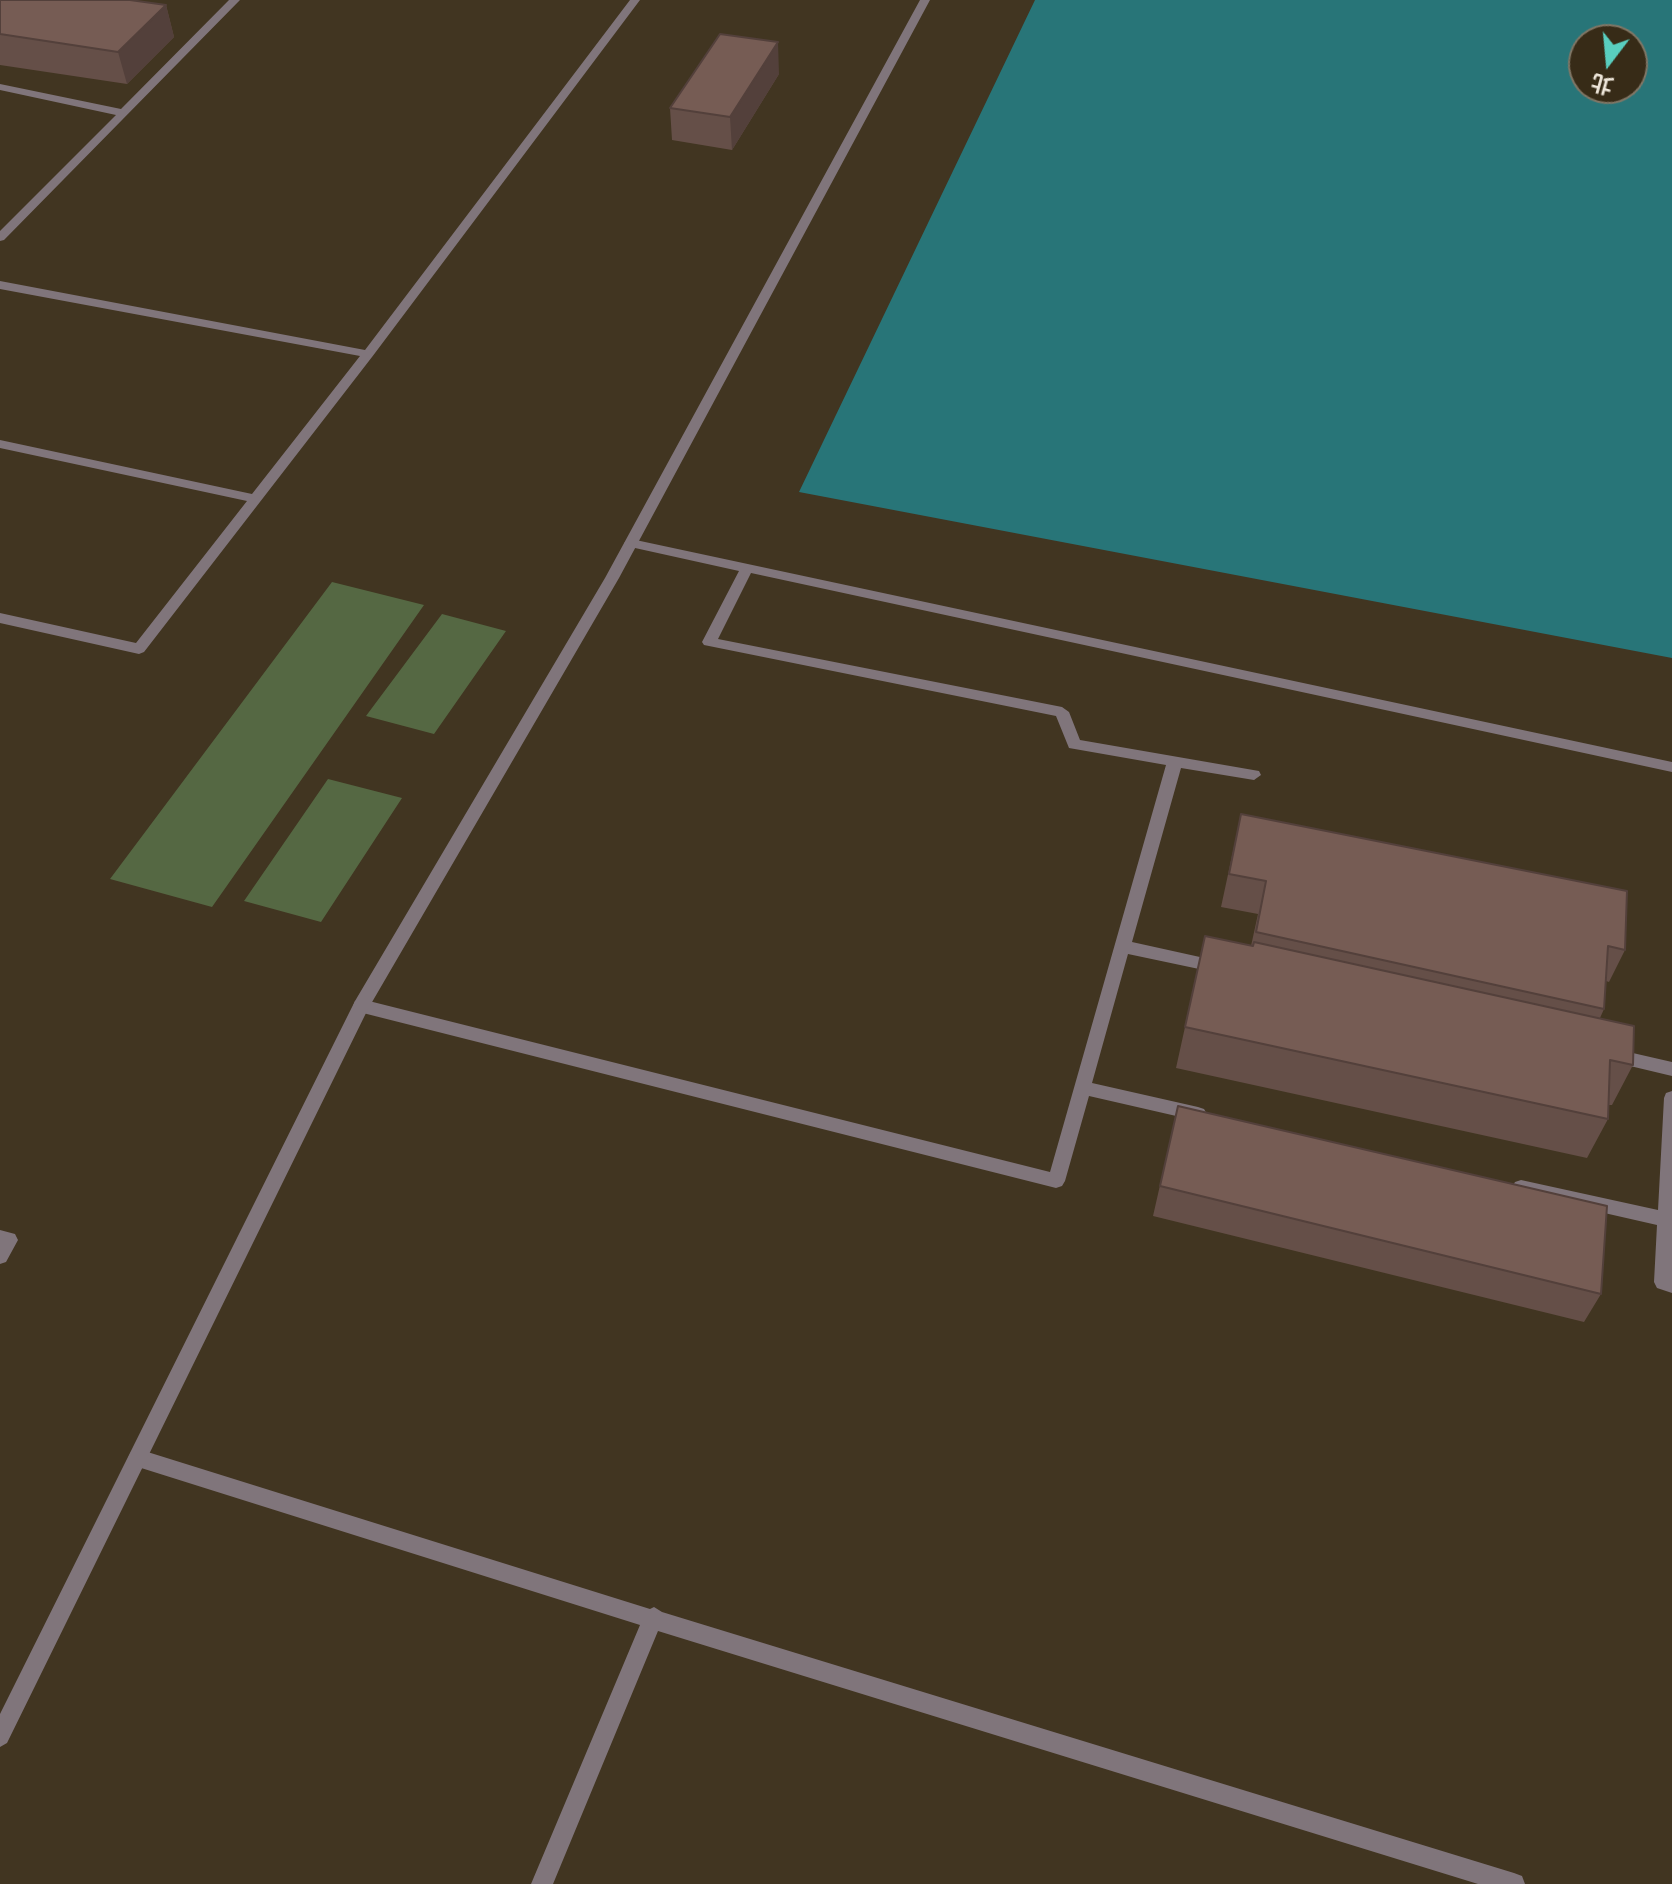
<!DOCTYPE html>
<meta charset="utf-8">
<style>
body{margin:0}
#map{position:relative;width:1672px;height:1884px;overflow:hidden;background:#413521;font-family:Barlow,"Noto Sans TC",sans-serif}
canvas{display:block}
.north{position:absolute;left:1568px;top:24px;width:80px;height:80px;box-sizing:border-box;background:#372b17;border:2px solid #807665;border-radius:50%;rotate:196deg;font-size:22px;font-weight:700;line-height:32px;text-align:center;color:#eee6da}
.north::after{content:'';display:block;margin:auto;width:28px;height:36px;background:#59cebf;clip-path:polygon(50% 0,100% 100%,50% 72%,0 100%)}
</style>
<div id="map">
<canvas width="1672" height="1884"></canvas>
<div class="north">北</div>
</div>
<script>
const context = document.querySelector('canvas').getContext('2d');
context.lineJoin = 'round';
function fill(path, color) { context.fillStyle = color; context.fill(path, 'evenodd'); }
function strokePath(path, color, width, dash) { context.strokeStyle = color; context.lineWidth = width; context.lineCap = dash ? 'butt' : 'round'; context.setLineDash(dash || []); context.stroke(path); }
fill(new Path2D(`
 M 332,582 L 424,605 L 212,907 L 110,879 Z
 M 442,614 L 506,631 L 434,734 L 366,716 Z
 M 328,779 L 402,798 L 321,922 L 244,901 Z`), '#556843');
fill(new Path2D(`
 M 1035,0 L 1672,0 L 1672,658 L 799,492 ZM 1632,40 L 1632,88 L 1584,88 L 1584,40 Z`), '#287578');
fill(new Path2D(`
 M 229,0 L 240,0 L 4,240 L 0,241 L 0,231 L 116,115 L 0,90 L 0,84 L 121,109 Z
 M 630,0 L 640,0 L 372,357 L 144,652 L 139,654 L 0,623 L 0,613 L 136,643 L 247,501 L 0,448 L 0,440 L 252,494 L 360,356 L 0,289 L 0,281 L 365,350 Z
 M 631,539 L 1672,762 L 1672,772 L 751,573 L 718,639 L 1062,707 L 1069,712 L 1080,740 L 1259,771 L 1261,775 L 1254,780 L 1181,768 L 1132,942 L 1218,961 L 1224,963 L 1226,967 L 1224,971 L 1218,973 L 1128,954 L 1092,1083 L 1198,1107 L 1204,1109 L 1207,1114 L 1204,1119 L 1198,1121 L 1089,1096 L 1065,1181 L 1062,1186 L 1056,1188 L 355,1011 L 353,1006 L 355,1001 L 361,999 L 1050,1172 L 1166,765 L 1069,748 L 1056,716 L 704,645 L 702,642 L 739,571 L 626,546 L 624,543 Z
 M 1611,1048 L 1672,1062 L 1672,1076 L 1605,1060 L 1603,1055 L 1605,1050 Z
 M 1672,1091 L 1672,1293 L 1657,1288 L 1654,1282 L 1657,1225 L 1521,1194 L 1515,1192 L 1512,1187 L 1515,1182 L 1521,1180 L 1658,1210 L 1664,1098 L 1666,1093 Z
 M 0,1230 L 15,1234 L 18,1240 L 6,1262 L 0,1264 Z
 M 138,1449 L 650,1609 L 654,1607 L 662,1612 L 1514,1873 L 1522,1876 L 1525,1884 L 1478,1884 L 658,1631 L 553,1884 L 531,1884 L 640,1625 L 138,1467 L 131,1464 L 128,1458 L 131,1452 Z`), '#80757b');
fill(new Path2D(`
 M 920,0 L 930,0 L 619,578 L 368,1009 L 7,1743 L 0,1747 L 0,1714 L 355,1001 L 605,578 Z`), '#80757b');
fill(new Path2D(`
 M 0,0 L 166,5 L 174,37 L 127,84 L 0,65 Z
 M 779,74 L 732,150 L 672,140 L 670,108 Z
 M 1241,814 L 1625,950 L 1609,982 L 1606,981 L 1604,1009 L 1600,1018 L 1633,1065 L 1612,1105 L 1608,1105 L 1608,1119 L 1587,1158 L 1176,1068 L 1205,936 L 1251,946 L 1258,914 L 1221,907 Z
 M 1178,1106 L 1601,1294 L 1584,1322 L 1153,1216 Z`), '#654f48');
fill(new Path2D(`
 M 166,5 L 174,37 L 127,84 L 118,52 Z
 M 778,42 L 779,74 L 732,150 L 730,117 Z`), '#53403b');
const building = new Path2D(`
 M 0,0 L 130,0 L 166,5 L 118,52 L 0,34 Z
 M 720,34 L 778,42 L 730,117 L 670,108 Z
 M 1241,814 L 1627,891 L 1625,950 L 1608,946 L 1604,1009 L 1256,932 L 1266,881 L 1229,874 Z
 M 1205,936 L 1253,946 L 1254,942 L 1634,1026 L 1633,1065 L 1610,1060 L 1608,1119 L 1185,1027 Z
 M 1178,1106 L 1607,1206 L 1601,1294 L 1160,1186 Z`);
fill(building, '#765c54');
strokePath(building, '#53403b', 2);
</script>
